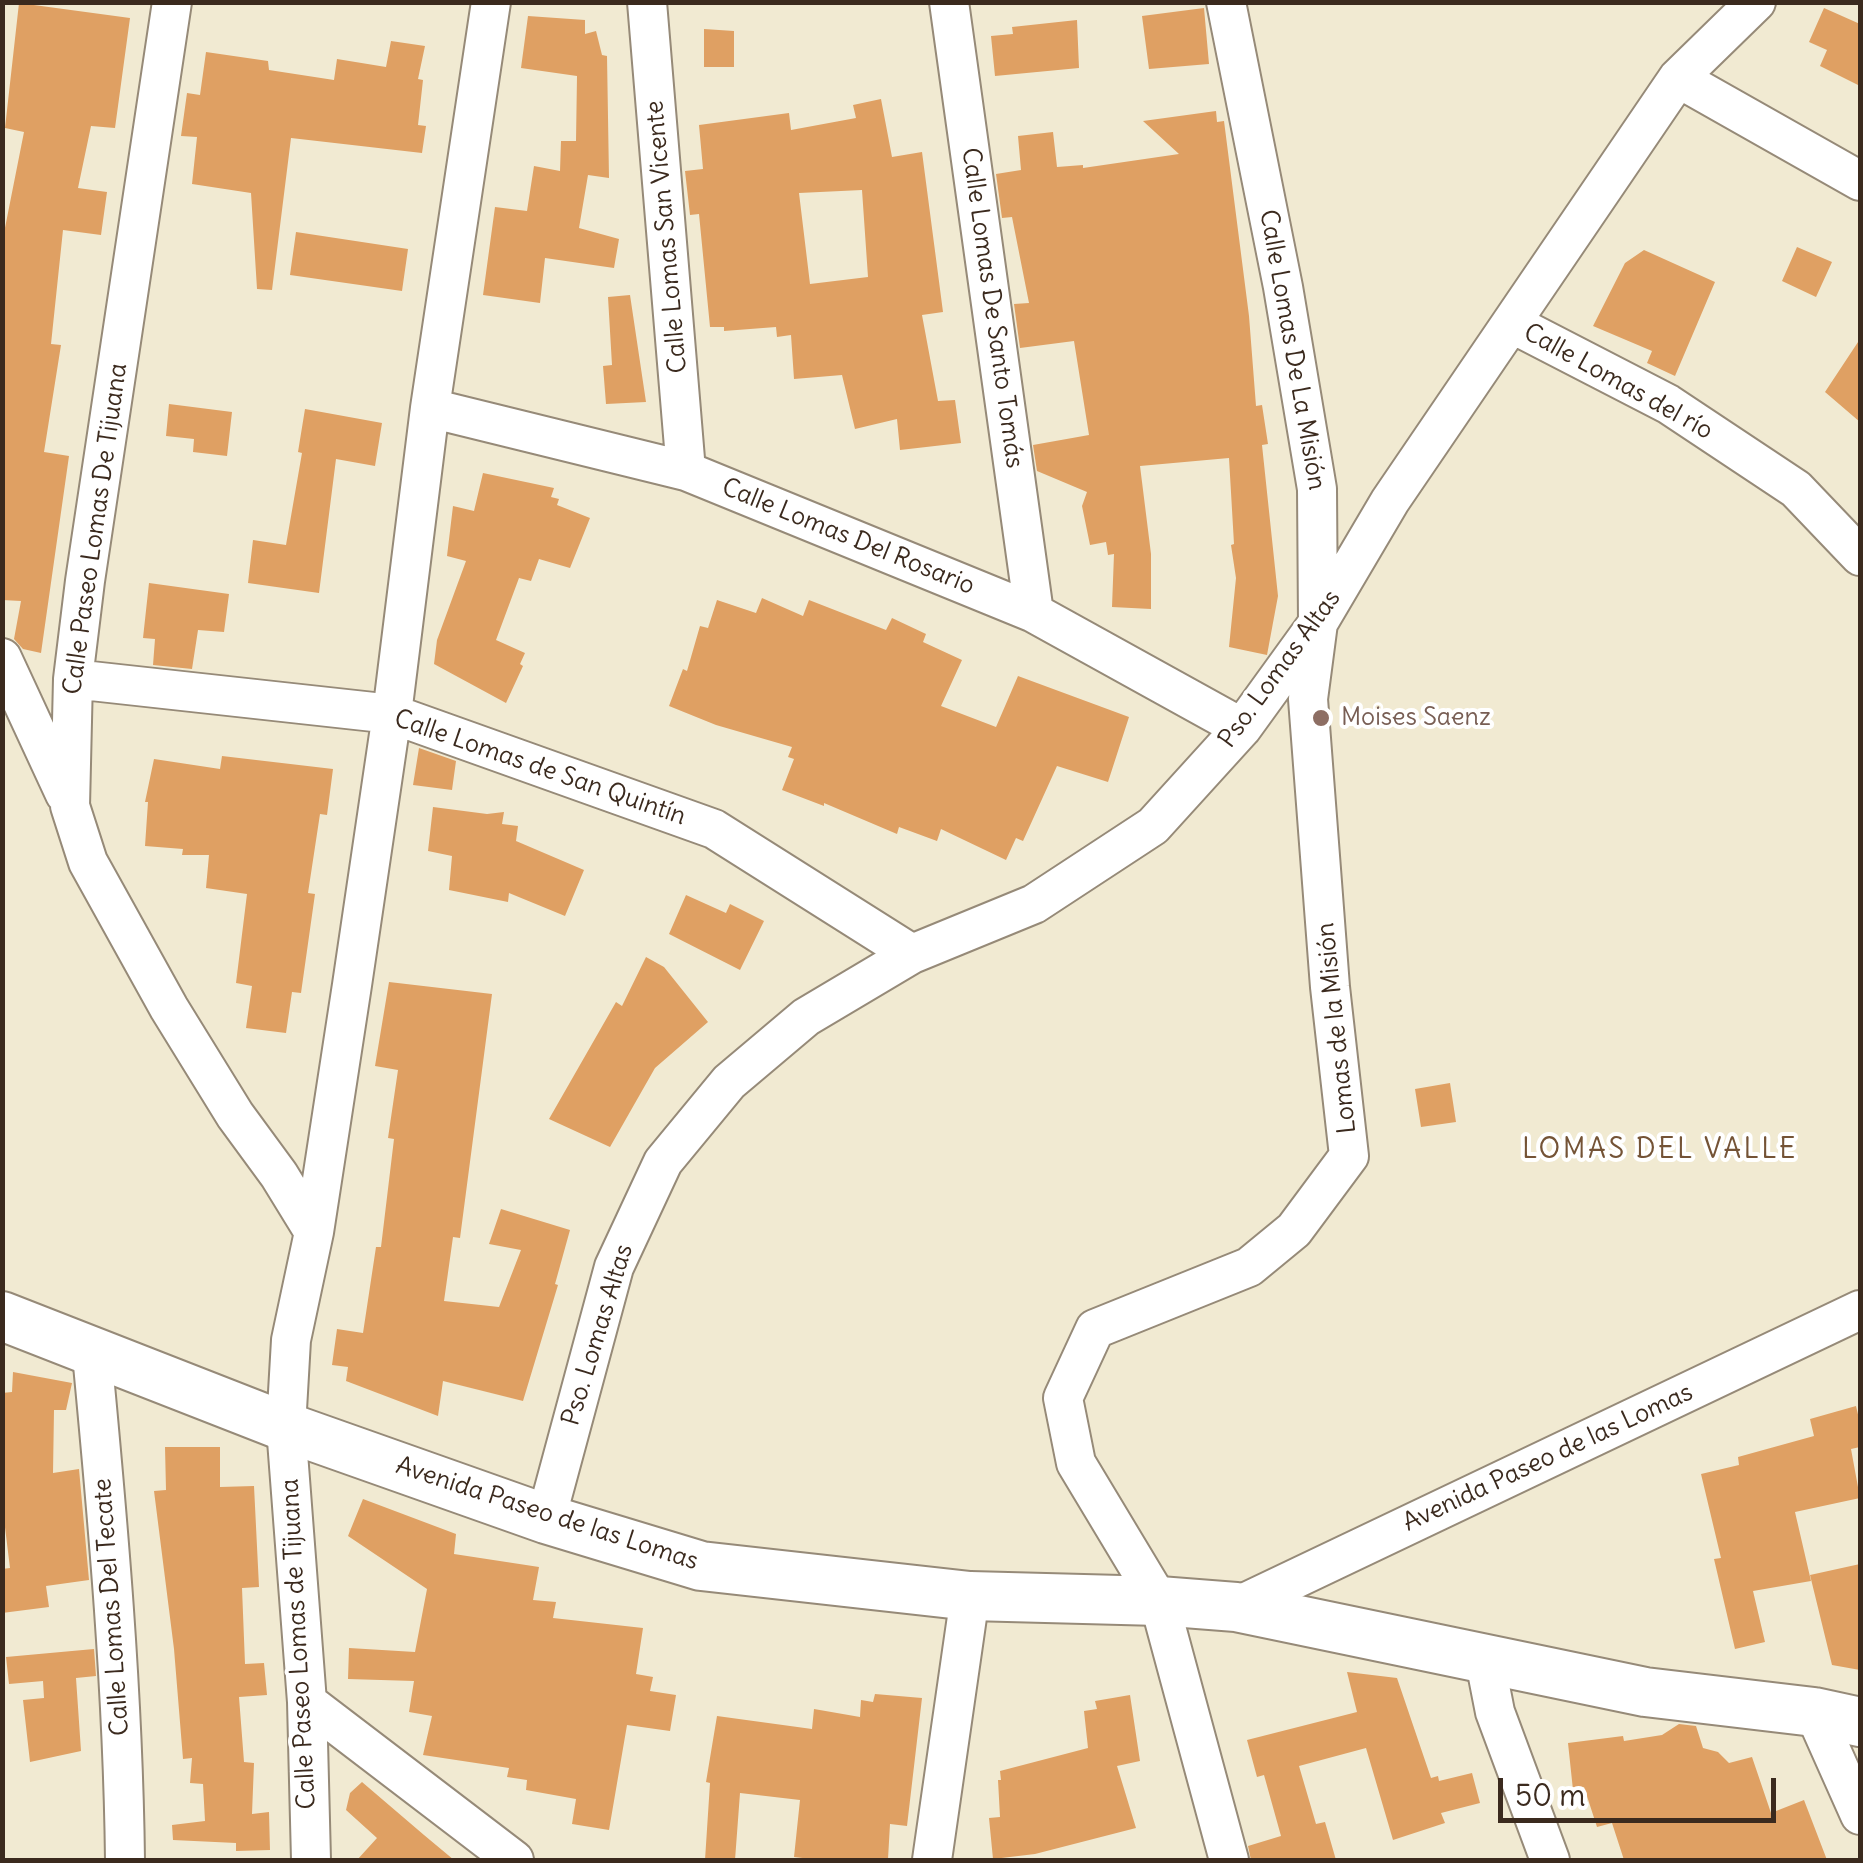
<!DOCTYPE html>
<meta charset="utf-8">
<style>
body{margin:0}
#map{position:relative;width:1863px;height:1863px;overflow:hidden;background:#f1ead2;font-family:Delius,sans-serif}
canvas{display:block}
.frame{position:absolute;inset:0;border:5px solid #3b2a1e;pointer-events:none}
.scale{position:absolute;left:1498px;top:1778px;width:278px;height:45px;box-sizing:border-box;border:5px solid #3b2a1e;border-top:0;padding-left:12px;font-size:30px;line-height:35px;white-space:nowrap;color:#3b2a1e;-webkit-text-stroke:8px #fff;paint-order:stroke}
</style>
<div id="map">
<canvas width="1863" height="1863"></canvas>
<div class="frame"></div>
<div class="scale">50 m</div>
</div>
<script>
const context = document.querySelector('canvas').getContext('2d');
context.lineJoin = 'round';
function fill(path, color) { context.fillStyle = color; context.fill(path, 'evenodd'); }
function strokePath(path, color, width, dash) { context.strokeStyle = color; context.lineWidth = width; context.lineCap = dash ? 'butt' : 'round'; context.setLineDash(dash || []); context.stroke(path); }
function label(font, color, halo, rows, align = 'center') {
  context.font = font + ' Delius,sans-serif'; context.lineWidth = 8; context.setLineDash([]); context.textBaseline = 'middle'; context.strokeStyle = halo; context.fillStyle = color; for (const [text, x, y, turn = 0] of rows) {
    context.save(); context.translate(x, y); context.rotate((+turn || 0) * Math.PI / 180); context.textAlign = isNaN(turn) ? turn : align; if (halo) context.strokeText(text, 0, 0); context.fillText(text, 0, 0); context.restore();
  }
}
fill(new Path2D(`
 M 19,3 L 130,18 L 115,128 L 91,126 L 78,188 L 107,192 L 101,235 L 63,230 L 51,344 L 61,345 L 44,452 L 69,456 L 41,653 L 23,649 L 14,639 L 21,601 L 2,600 L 2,243 L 24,132 L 5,128 Z
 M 1204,8 L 1209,64 L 1149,69 L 1142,16 Z
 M 1824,8 L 1860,24 L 1860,86 L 1820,66 L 1827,50 L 1809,42 Z
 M 528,16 L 585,20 L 585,34 L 596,31 L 602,55 L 607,56 L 609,178 L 588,175 L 579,228 L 619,239 L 614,268 L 545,258 L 540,303 L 483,295 L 495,207 L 527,211 L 534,166 L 560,171 L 561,141 L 576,141 L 577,76 L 521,68 Z
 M 1077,20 L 1079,68 L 995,76 L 991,36 L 1013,34 L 1012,27 Z
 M 704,29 L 734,31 L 734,67 L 704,67 Z
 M 391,41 L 425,46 L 418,79 L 423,80 L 418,125 L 426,126 L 422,153 L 291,138 L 272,290 L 257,289 L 251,193 L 192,184 L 197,137 L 181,136 L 187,93 L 200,95 L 206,52 L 268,61 L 269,70 L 334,80 L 337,59 L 386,67 Z
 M 881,99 L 892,157 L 922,152 L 943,312 L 922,315 L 938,401 L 955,400 L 961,443 L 900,450 L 897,419 L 855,429 L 842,375 L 794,379 L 791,335 L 777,337 L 776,327 L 724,331 L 724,327 L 710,327 L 699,214 L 690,215 L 685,171 L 703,169 L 699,125 L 789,113 L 791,130 L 856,118 L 853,105 ZM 862,190 L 868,277 L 810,284 L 799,193 Z
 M 1216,111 L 1217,122 L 1224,121 L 1249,316 L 1256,406 L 1262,405 L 1268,444 L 1262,445 L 1278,596 L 1267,655 L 1229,647 L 1236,578 L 1231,545 L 1234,544 L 1229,458 L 1140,466 L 1151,554 L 1151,609 L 1112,607 L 1114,554 L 1108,555 L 1106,542 L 1090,545 L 1082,506 L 1087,492 L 1037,471 L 1033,445 L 1089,435 L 1074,341 L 1020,348 L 1014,304 L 1029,303 L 1012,217 L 1002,218 L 996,174 L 1021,170 L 1018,136 L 1053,132 L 1057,167 L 1083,165 L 1083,168 L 1179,154 L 1143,121 Z
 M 296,232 L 408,249 L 402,291 L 290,275 Z
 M 1797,247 L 1832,262 L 1816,297 L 1782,281 Z
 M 1644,250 L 1715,282 L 1675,376 L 1647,363 L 1652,351 L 1593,326 L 1625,263 Z
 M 630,295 L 646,402 L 606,404 L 603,366 L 612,365 L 608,297 Z
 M 1860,339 L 1860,422 L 1825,392 Z
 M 169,404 L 232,412 L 227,456 L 193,452 L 194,439 L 166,436 Z
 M 305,409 L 382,423 L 375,466 L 336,459 L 319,593 L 248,583 L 253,540 L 286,545 L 302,453 L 298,452 Z
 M 483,473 L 554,488 L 551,497 L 559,499 L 557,505 L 590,518 L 570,568 L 539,559 L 531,581 L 519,578 L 496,640 L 525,653 L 520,664 L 523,666 L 506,703 L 434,664 L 437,640 L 466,561 L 447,556 L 453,506 L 474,511 Z
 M 149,583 L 229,594 L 224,632 L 198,630 L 192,669 L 153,665 L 155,639 L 143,638 Z
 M 762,598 L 803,616 L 809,600 L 886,630 L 892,618 L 926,634 L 923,642 L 962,660 L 941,706 L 996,727 L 1018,676 L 1129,717 L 1108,782 L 1057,766 L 1023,841 L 1016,838 L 1006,860 L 941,829 L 937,841 L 899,827 L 897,834 L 824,803 L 824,806 L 782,790 L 794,759 L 788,757 L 792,747 L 716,725 L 669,706 L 683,669 L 687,671 L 700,626 L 708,628 L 717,600 L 756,613 Z
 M 419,748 L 456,761 L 452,790 L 413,785 Z
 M 222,756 L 333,769 L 327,815 L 320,814 L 308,893 L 315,894 L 301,993 L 292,992 L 286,1033 L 246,1028 L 252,986 L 236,983 L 247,894 L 206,888 L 209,855 L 182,855 L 183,849 L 145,846 L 148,802 L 145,802 L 154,759 L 220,769 Z
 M 433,807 L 487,814 L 504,812 L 502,824 L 518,826 L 516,841 L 584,870 L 565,916 L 509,893 L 508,902 L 449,890 L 452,856 L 428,851 Z
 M 686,895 L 726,913 L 730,904 L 764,921 L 740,970 L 669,934 Z
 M 646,957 L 664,967 L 708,1022 L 655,1068 L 610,1147 L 549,1119 L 616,1002 L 622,1006 Z
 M 389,982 L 492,994 L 460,1238 L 453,1237 L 444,1301 L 499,1307 L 521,1250 L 489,1244 L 501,1209 L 570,1230 L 555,1284 L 558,1285 L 523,1401 L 443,1381 L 438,1416 L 346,1381 L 348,1367 L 332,1365 L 337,1329 L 363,1333 L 376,1247 L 381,1247 L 394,1139 L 388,1138 L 398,1070 L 375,1066 Z
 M 1450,1083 L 1456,1122 L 1421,1127 L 1415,1089 Z
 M 13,1372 L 72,1383 L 66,1410 L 54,1410 L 53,1473 L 79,1469 L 89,1580 L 46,1586 L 49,1607 L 2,1613 L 2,1569 L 10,1568 L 2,1503 L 2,1393 L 12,1392 Z
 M 1856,1406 L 1860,1423 L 1860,1447 L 1851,1449 L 1860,1498 L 1795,1512 L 1811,1581 L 1753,1591 L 1765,1642 L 1735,1649 L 1714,1559 L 1721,1558 L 1701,1474 L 1739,1465 L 1738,1457 L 1814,1436 L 1810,1419 Z
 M 165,1447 L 220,1447 L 220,1487 L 254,1486 L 259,1587 L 242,1588 L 245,1664 L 264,1663 L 267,1695 L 239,1697 L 244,1762 L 254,1763 L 252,1814 L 269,1812 L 270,1850 L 236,1851 L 236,1843 L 173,1840 L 172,1825 L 205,1821 L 203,1784 L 190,1783 L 192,1758 L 183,1759 L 174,1649 L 154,1491 L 166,1490 Z
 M 363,1499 L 456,1534 L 454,1554 L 539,1567 L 533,1600 L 556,1602 L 553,1618 L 643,1628 L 636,1674 L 653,1677 L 650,1691 L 676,1695 L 670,1731 L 627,1725 L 609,1830 L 572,1824 L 576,1799 L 526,1790 L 527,1780 L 507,1777 L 509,1768 L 423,1755 L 432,1716 L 409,1712 L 414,1681 L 348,1679 L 349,1648 L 415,1652 L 427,1589 L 348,1536 Z
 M 1860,1564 L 1860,1670 L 1832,1665 L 1810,1575 Z
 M 94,1649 L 96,1676 L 76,1678 L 81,1751 L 30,1762 L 23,1700 L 44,1698 L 43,1681 L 9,1684 L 6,1657 Z
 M 1347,1672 L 1397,1678 L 1431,1778 L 1438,1776 L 1439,1781 L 1472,1773 L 1480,1803 L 1441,1813 L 1445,1823 L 1393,1840 L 1366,1748 L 1299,1766 L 1316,1824 L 1325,1822 L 1336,1860 L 1251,1860 L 1248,1846 L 1281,1836 L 1264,1775 L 1257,1777 L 1247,1740 L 1357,1712 Z
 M 875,1694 L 922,1698 L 907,1826 L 890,1824 L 888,1859 L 820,1860 L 794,1857 L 800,1800 L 740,1793 L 735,1860 L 705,1860 L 710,1783 L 706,1782 L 717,1716 L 812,1729 L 814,1709 L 860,1717 L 861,1700 L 873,1702 Z
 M 1130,1695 L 1140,1761 L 1117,1766 L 1136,1828 L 1035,1854 L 993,1859 L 989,1818 L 1000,1817 L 998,1780 L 1001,1780 L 1000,1771 L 1088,1748 L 1084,1711 L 1097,1709 L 1095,1701 Z
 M 1679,1724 L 1696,1726 L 1703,1748 L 1718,1752 L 1729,1763 L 1752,1757 L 1771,1813 L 1804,1800 L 1827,1860 L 1624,1860 L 1612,1823 L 1597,1827 L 1584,1787 L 1573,1790 L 1568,1743 L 1623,1736 L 1624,1741 L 1662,1735 Z
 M 362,1782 L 424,1835 L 454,1860 L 357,1860 L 377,1838 L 346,1810 L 350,1793 Z`), '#dfa063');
const minor = new Path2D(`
 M 172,2 L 85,581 L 73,679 L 70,806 L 88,862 L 169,1008 L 235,1115 L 279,1175 L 314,1232
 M 647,2 L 686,471
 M 949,2 L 1034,613
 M 1226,2 L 1283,287 L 1317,489 L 1318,623 L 1308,699 L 1330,987 L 1349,1156 L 1294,1230 L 1249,1267 L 1095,1329 L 1063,1398 L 1076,1463 L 1159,1601 L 1229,1860
 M 1678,78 L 1860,181
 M 1513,324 L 1668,404 L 1796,489 L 1860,556
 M 430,408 L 686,471 L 1034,613 L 1242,728
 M 2,658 L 65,794
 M 73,679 L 392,714 L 714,829 L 912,954
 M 92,1354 C 108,1522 123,1691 125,1860
 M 546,1519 L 614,1267 L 663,1162 L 729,1082 L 806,1017 L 912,954 L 1034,904 L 1153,826 L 1242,728 L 1318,623 L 1390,501 L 1678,78 L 1756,2
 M 1236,1607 L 1860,1310
 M 1485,1661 L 1495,1712 L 1550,1860
 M 307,1702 L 514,1860
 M 1814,1712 L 1860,1815
 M 311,1860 L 307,1702 L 286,1427 L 291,1340 L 314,1232 L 352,985 L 392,714 L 430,408 L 491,2
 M 932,1860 L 970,1596`);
const tertiary = new Path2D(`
 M 2,1316 L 286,1427 L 546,1519 L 701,1566 L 970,1596 L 1159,1601 L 1236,1607 L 1645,1692 L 1814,1712 L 1860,1722`);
strokePath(minor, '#968a78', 42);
strokePath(tertiary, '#968a78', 52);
strokePath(minor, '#fff', 38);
strokePath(tertiary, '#fff', 48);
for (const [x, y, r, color] of [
 [1321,718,10,"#8d6e63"]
]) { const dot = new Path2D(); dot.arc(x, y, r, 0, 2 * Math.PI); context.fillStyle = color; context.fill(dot); strokePath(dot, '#fff', 4); }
label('25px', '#3b2a1e', '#fff', [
 ["Calle Lomas San Vicente",667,237,-95],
 ["Calle Lomas De Santo Tomás",992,308,82],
 ["Calle Lomas De La Misión",1292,350,80],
 ["Calle Lomas del río",1618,382,29],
 ["Calle Paseo Lomas De Tijuana",96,529,-82],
 ["Calle Lomas Del Rosario",848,537,22],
 ["Pso. Lomas Altas",1280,669,-54],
 ["Calle Lomas de San Quintín",540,768,19],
 ["Lomas de la Misión",1337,1028,-96],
 ["Pso. Lomas Altas",598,1335,-73],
 ["Avenida Paseo de las Lomas",1548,1458,-25],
 ["Avenida Paseo de las Lomas",547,1514,18],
 ["Calle Lomas Del Tecate",112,1607,-94],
 ["Calle Paseo Lomas de Tijuana",299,1644,-93]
]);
label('25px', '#785e54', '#fff', [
 ["Moises Saenz",1341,718]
], 'left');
context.letterSpacing = '2.5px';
label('28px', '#745336', '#fff', [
 ["LOMAS DEL VALLE",1660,1150]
]);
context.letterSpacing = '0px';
</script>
